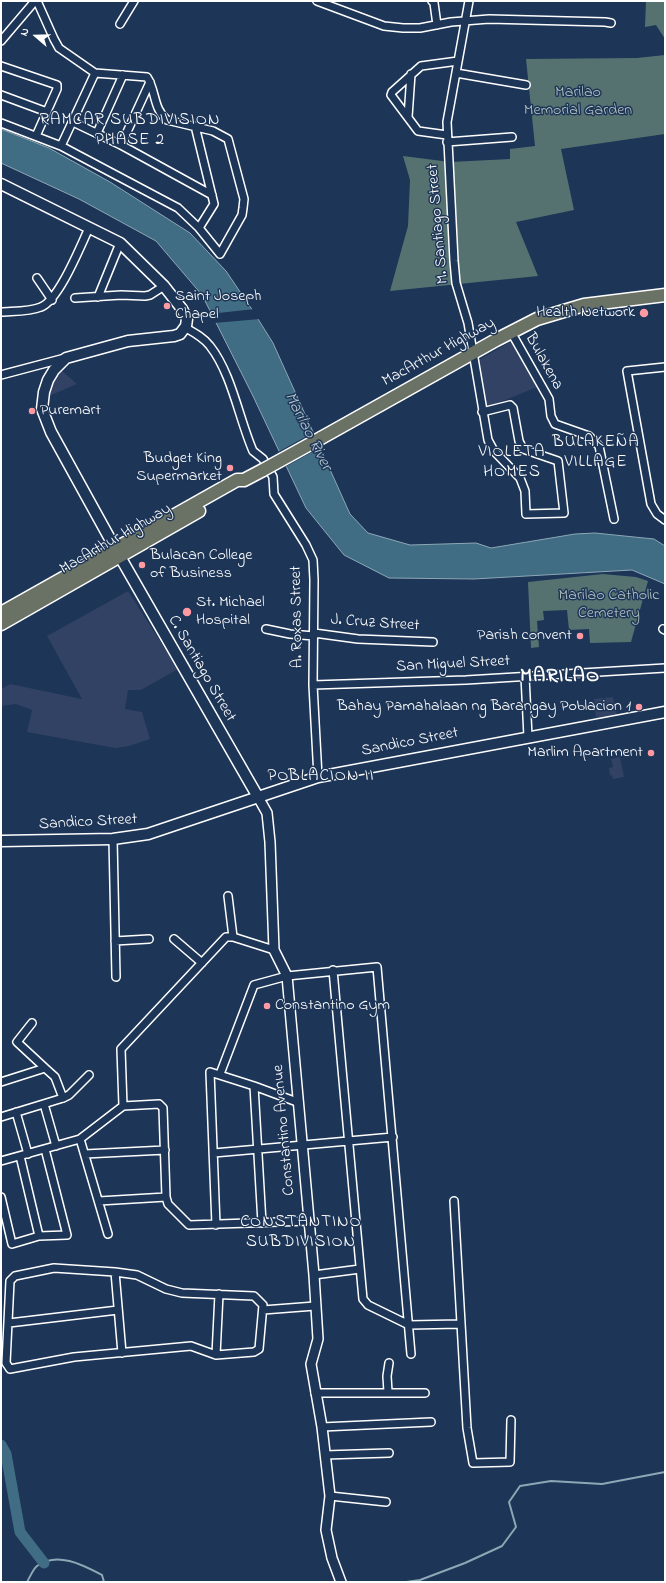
<!DOCTYPE html>
<meta charset="utf-8">
<style>
body{margin:0}
#map{position:relative;width:666px;height:1583px;overflow:hidden;background:#1d3557;font-family:"Indie Flower",sans-serif}
canvas{display:block}
.frame{position:absolute;inset:0;border:2px solid #fff;pointer-events:none}
.north{position:absolute;left:16px;top:16px;width:40px;height:40px;-webkit-text-stroke:3px #1d3557;paint-order:stroke;rotate:290deg;font-size:11px;font-weight:700;line-height:16px;text-align:center;color:#fff}
.north::after{content:'';display:block;margin:auto;width:14px;height:18px;background:#fff;clip-path:polygon(50% 0,100% 100%,50% 72%,0 100%)}
</style>
<div id="map">
<canvas width="666" height="1583"></canvas>
<div class="frame"></div>
<div class="north">N</div>
</div>
<script>
const context = document.querySelector('canvas').getContext('2d');
context.lineJoin = 'round';
function fill(path, color) { context.fillStyle = color; context.fill(path, 'evenodd'); }
function strokePath(path, color, width, dash) { context.strokeStyle = color; context.lineWidth = width; context.lineCap = dash ? 'butt' : 'round'; context.setLineDash(dash || []); context.stroke(path); }
function label(font, color, halo, rows, align = 'center') {
  context.font = font + ' "Indie Flower",sans-serif'; context.lineWidth = 3; context.setLineDash([]); context.textBaseline = 'middle'; context.strokeStyle = halo; context.fillStyle = color; for (const [text, x, y, turn = 0] of rows) {
    context.save(); context.translate(x, y); context.rotate((+turn || 0) * Math.PI / 180); context.textAlign = isNaN(turn) ? turn : align; if (halo) context.strokeText(text, 0, 0); context.fillText(text, 0, 0); context.restore();
  }
}
fill(new Path2D(`
 M 512,341 L 540,386 L 485,408 L 477,361 Z
 M 61,370 L 77,384 L 49,396 L 50,388 L 56,374 Z
 M 128,591 L 178,669 L 141,690 L 128,690 L 125,709 L 142,712 L 150,739 L 129,746 L 115,748 L 27,732 L 32,710 L 16,704 L 1,706 L 1,689 L 10,684 L 82,699 L 47,636 Z
 M 613,697 L 617,716 L 596,718 L 594,699 Z
 M 620,757 L 624,777 L 613,779 L 612,775 L 610,776 L 609,768 L 613,767 L 611,759 Z`), '#324264');
fill(new Path2D(`
 M 646,1 L 665,1 L 665,39 L 656,25 L 645,27 Z
 M 665,55 L 665,134 L 561,149 L 574,210 L 516,222 L 538,276 L 390,291 L 408,226 L 410,180 L 403,156 L 450,162 L 510,159 L 510,149 L 535,146 L 526,59 L 637,58 Z
 M 603,574 L 636,577 L 648,581 L 631,642 L 590,643 L 589,629 L 569,630 L 567,610 L 543,611 L 544,620 L 537,621 L 539,647 L 531,648 L 528,582 Z`), '#557270');
const water = new Path2D(`
 M 1,129 L 49,148 L 110,182 L 190,233 L 226,271 L 253,311 L 273,343 L 350,514 L 368,533 L 410,545 L 476,543 L 491,548 L 575,534 L 595,533 L 654,539 L 665,546 L 665,584 L 632,570 L 474,579 L 389,578 L 344,555 L 306,508 L 252,394 L 202,295 L 156,241 L 79,199 L 1,163 Z`);
fill(water, '#416d84');
strokePath(water, '#8da7b5', 1);
fill(new Path2D(`
 M 255,309 L 260,319 L 214,323 L 209,314 Z
 M 316,431 L 323,446 L 285,467 L 278,452 Z`), '#1d3557');
strokePath(new Path2D(`
 M 27,1582 C 30,1577 33,1569 37,1566 C 57,1551 83,1565 102,1575 L 104,1582
 M 406,1582 L 420,1580 L 465,1563 L 502,1546 L 516,1527 L 509,1502 L 520,1486 L 551,1481 L 602,1484 L 665,1472`), '#8da7b5', 2);
strokePath(new Path2D(`
 M 1,1445 L 6,1454 L 20,1532 L 44,1563`), '#416d84', 11);
const minor = new Path2D(`
 M 317,1 L 384,26 L 403,28 L 420,28 L 451,22 L 489,19 L 605,22 L 611,23
 M 432,1 L 434,3 L 437,25
 M 469,1 L 447,122 L 454,261 L 456,283 L 468,323 L 488,440 L 494,451 L 520,478 L 525,491 L 526,514 L 564,513 L 558,461 L 523,449 L 519,441 L 513,408 L 510,405 L 482,412
 M 120,24 L 134,1
 M 1,41 L 35,1
 M 1,66 L 57,85 L 57,89 L 36,136
 M 456,73 L 526,85
 M 1,95 L 47,112
 M 408,117 L 411,74
 M 73,122 L 121,145 L 212,195
 M 1,123 L 61,146 L 178,208 L 199,228 L 220,254 L 242,215 L 243,208 L 244,199 L 228,139 L 213,131 L 167,120 C 153,109 156,90 147,77 L 95,73 L 59,48 L 54,39 L 37,1
 M 195,126 L 214,204 L 199,228
 M 97,133 L 123,75
 M 447,135 L 418,131 L 391,95 L 392,92 L 421,66 L 458,61
 M 447,142 L 512,137
 M 121,145 L 150,82
 M 61,146 L 95,73
 M 37,278 L 52,300
 M 98,297 L 120,243
 M 75,298 L 121,295 L 145,296 L 150,295 L 164,286
 M 1,312 C 13,311 29,312 41,307 C 59,300 80,247 89,228
 M 186,328 C 195,333 204,338 210,346 C 232,374 239,419 253,451 L 263,459 L 273,477 L 274,494 L 306,545 L 313,560 L 314,580 L 313,685 L 318,777
 M 511,332 L 549,399 L 551,416 L 555,424 L 589,436 L 599,446 L 614,519
 M 665,367 L 627,371 L 651,504 L 657,514 L 665,520
 M 1,375 L 65,358
 M 266,629 L 290,634 L 314,636
 M 663,629 L 665,630
 M 314,633 L 358,639 L 433,642
 M 525,676 L 528,737
 M 313,685 L 466,680 L 665,668
 M 113,839 L 116,977
 M 233,937 L 274,950
 M 174,939 L 202,963
 M 115,941 L 149,939
 M 333,970 L 363,1299 L 368,1305 L 409,1325 L 460,1324
 M 32,1023 L 17,1042 L 45,1068
 M 220,1074 L 254,985 L 287,976 L 377,967 L 411,1354
 M 1,1082 L 45,1068 L 55,1077 L 63,1098 L 1,1117
 M 254,1086 L 297,1102
 M 63,1098 L 69,1095 L 89,1075
 M 44,1104 L 56,1146
 M 123,1106 L 121,1049 L 226,937 L 233,937 L 228,896
 M 16,1112 L 28,1154
 M 80,1139 L 108,1234
 M 214,1153 L 393,1137
 M 85,1154 L 165,1150
 M 20,1156 L 39,1236
 M 1,1161 L 80,1139 L 123,1106 L 159,1104 L 163,1108 L 166,1197 L 168,1204 L 189,1225 L 309,1221
 M 1,1197 L 12,1244 L 39,1236 L 67,1235 L 45,1149
 M 99,1201 L 166,1197
 M 454,1201 L 467,1428 L 473,1463 L 510,1462 L 511,1420
 M 216,1225 L 210,1072 L 254,1086 L 262,1223
 M 54,1268 L 115,1272 L 137,1275 L 166,1289 L 182,1293 L 254,1296 L 263,1305 L 259,1349 L 254,1352 L 216,1355 L 191,1346 L 74,1357 L 10,1369 L 6,1363 L 10,1281 L 15,1276 Z
 M 115,1272 L 122,1353
 M 314,1275 L 360,1269
 M 263,1310 L 315,1306
 M 9,1323 L 118,1310
 M 216,1355 L 219,1294
 M 388,1392 L 387,1376 L 389,1363
 M 315,1393 L 425,1393
 M 322,1427 L 431,1422
 M 325,1455 L 389,1453
 M 330,1496 L 386,1502`);
const tertiary = new Path2D(`
 M 258,797 L 267,813 L 270,842 L 274,950 L 287,976 L 314,1275 L 318,1339 L 311,1364 L 322,1427 L 330,1496 L 326,1530 L 332,1558 L 341,1582`);
const secondary = new Path2D(`
 M 1,184 L 120,243 L 164,286 L 182,309 L 187,319 L 186,326 L 180,334 L 174,336 L 128,341 L 66,358 L 54,370 L 48,380 L 44,392 L 42,409 L 51,432 L 115,548 L 258,797
 M 1,841 L 113,839 L 148,834 L 318,777 L 665,712`);
const trunk = new Path2D(`
 M 321,438 L 496,340 L 537,319 L 584,305 L 665,295
 M 1,613 L 237,480 L 244,480 L 263,470
 M 1,624 L 199,511`);
strokePath(minor, '#fff', 10);
strokePath(tertiary, '#fff', 12);
strokePath(secondary, '#fff', 13);
strokePath(trunk, '#fff', 15);
strokePath(minor, '#1d3557', 7);
strokePath(tertiary, '#1d3557', 9);
strokePath(secondary, '#1d3557', 10);
strokePath(trunk, '#6a7165', 12);
const trunkBridge = new Path2D(`
 M 263,470 L 321,438`);
strokePath(trunkBridge, '#fff', 15, []);
strokePath(trunkBridge, '#6a7165', 12);
for (const [x, y, r, color] of [
 [167,306,4,"#ff9aa2"],
 [644,313,5,"#ff9aa2"],
 [32,411,4,"#ff9aa2"],
 [230,468,4,"#ff9aa2"],
 [142,565,4,"#ff9aa2"],
 [187,612,5,"#ff9aa2"],
 [580,636,4,"#ff9aa2"],
 [639,707,4,"#ff9aa2"],
 [651,753,4,"#ff9aa2"],
 [267,1006,4,"#ff9aa2"]
]) { const dot = new Path2D(); dot.arc(x, y, r, 0, 2 * Math.PI); context.fillStyle = color; context.fill(dot); strokePath(dot, '#1d3557', 1.5); }
label('16px', '#b2c0bf', '#1d3557', [
 ["Marilao",578,93],
 ["Memorial Garden",578,111],
 ["Marilao Catholic",609,596],
 ["Cemetery",609,614]
]);
label('16px', '#fff', '#1d3557', [
 ["M. Santiago Street",439,224,-95],
 ["MacArthur Highway",439,353,-29],
 ["Bulakena",543,362,61],
 ["MacArthur Highway",116,540,-30],
 ["A. Roxas Street",298,617,-91],
 ["J. Cruz Street",375,624,4],
 ["San Miguel Street",453,665,-3],
 ["C. Santiago Street",201,669,60],
 ["Sandico Street",410,743,-11],
 ["Sandico Street",88,823,-3],
 ["Constantino Avenue",285,1130,-95]
]);
label('16px', '#fff', '#1d3557', [
 ["Saint Joseph",175,297],
 ["Chapel",175,315],
 ["Health Network",635,313,"right"],
 ["Puremart",40,411],
 ["Budget King",222,459,"right"],
 ["Supermarket",222,477,"right"],
 ["Bulacan College",150,556],
 ["of Business",150,574],
 ["St. Michael",196,603],
 ["Hospital",196,621],
 ["Parish convent",572,636,"right"],
 ["Bahay Pamahalaan ng Barangay Poblacion 1",631,707,"right"],
 ["Marlim Apartment",643,753,"right"],
 ["Constantino Gym",275,1006]
], 'left');
context.letterSpacing = '1px';
label('17px', '#fff', '#1d3557', [
 ["RAMCAR SUBDIVISION",130,121],
 ["PHASE 2",130,141],
 ["BULAKEÑA",596,443],
 ["VILLAGE",596,463],
 ["VIOLETA",512,453],
 ["HOMES",512,473],
 ["POBLACION II",321,777],
 ["CONSTANTINO",301,1223],
 ["SUBDIVISION",301,1243]
]);
context.letterSpacing = '0px';
label('italic 17px', '#b3c5ce', '#1d3557', [
 ["Marilao River",307,432,63]
]);
context.letterSpacing = '1px';
label('bold 20px', '#fff', '#1d3557', [
 ["MARILAO",560,678]
]);
context.letterSpacing = '0px';
</script>
